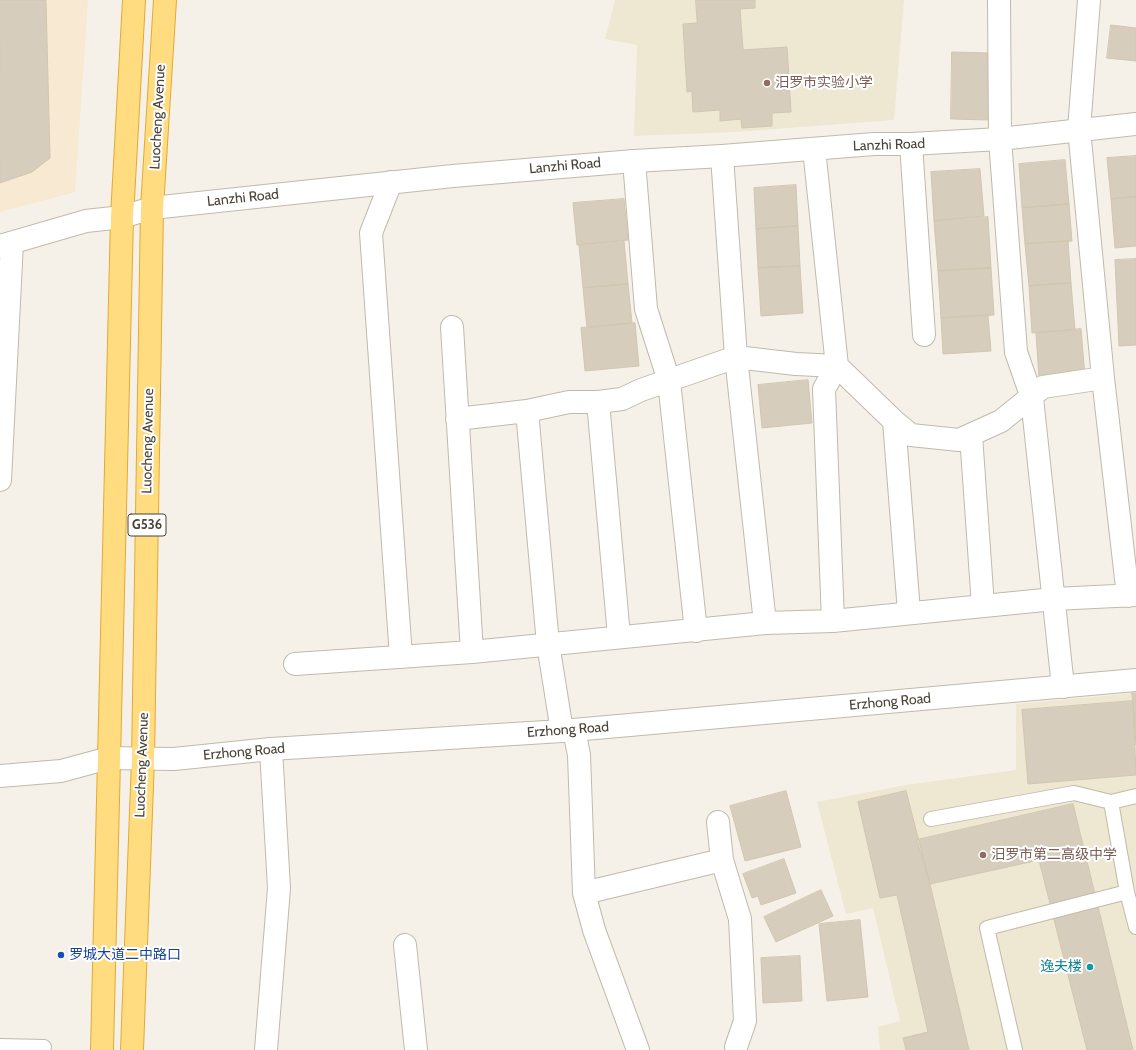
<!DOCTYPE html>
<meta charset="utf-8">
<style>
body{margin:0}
canvas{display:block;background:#f5f1e8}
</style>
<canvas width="1136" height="1050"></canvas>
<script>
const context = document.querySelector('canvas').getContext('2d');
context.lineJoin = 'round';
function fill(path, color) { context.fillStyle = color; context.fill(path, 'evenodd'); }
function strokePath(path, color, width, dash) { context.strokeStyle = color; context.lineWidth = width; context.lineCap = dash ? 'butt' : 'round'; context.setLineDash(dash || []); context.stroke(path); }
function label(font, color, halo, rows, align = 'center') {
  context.font = font + ' Cabin,"Noto Sans SC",sans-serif'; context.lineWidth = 4; context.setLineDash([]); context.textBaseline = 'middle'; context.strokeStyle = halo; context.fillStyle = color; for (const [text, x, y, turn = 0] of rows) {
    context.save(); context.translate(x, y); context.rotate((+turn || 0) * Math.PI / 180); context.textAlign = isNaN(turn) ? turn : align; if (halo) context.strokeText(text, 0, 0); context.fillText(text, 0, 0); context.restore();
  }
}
fill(new Path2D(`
 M 0,0 L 88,0 L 75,192 L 0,212 Z`), '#f7e9d2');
fill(new Path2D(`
 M 615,0 L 904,0 L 894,120 L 735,132 L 634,136 L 637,45 L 605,39 Z
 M 1136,693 L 1136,1050 L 880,1050 L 878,1027 L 900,1021 L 873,908 L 846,914 L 817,802 L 906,785 L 1016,770 L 1016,704 Z`), '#eee7d1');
const building = new Path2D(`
 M 0,0 L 46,0 L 50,158 L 32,172 L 0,183 Z
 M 696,0 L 755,0 L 755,8 L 740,9 L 743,50 L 787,47 L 791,112 L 772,113 L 772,126 L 742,128 L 741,119 L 720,121 L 720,110 L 693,112 L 692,91 L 687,92 L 683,24 L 697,23 Z
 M 1111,25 L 1136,28 L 1136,61 L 1107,58 Z
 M 952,52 L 990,53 L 989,120 L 951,119 Z
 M 1136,156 L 1136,197 L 1111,199 L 1107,158 Z
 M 1065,160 L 1069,204 L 1022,208 L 1019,164 Z
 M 980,169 L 984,216 L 934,221 L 931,172 Z
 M 796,185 L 798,226 L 756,229 L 754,188 Z
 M 1136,197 L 1136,246 L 1115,248 L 1111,199 Z
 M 624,199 L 628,240 L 577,245 L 573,203 Z
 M 1069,204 L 1072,241 L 1025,244 L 1022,208 Z
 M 988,217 L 991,268 L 938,271 L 934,221 Z
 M 798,226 L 800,266 L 758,268 L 756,229 Z
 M 624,241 L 628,284 L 583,288 L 579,245 Z
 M 1068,241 L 1071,283 L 1029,286 L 1025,244 Z
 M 1136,259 L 1136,345 L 1119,346 L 1115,260 Z
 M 800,266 L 803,313 L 761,316 L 758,268 Z
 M 991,268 L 994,315 L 941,318 L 938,271 Z
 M 1071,283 L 1075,330 L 1032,333 L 1029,286 Z
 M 628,284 L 632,323 L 587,328 L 583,288 Z
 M 988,315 L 991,351 L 943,354 L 941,318 Z
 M 635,323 L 639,366 L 585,371 L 581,328 Z
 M 1081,329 L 1085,376 L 1039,379 L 1036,333 Z
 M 808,380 L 812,423 L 762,428 L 758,385 Z
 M 1132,693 L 1136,693 L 1136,745 L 1133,701 Z
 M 1133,701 L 1136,775 L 1028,784 L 1022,710 Z
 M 786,791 L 801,847 L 745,861 L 730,806 Z
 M 906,791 L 930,884 L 969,1050 L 906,1050 L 903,1038 L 928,1032 L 897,895 L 880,898 L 858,802 Z
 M 1073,804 L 1133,1050 L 1087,1050 L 1039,860 L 930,884 L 917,840 Z
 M 784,859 L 796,893 L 761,905 L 758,896 L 752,898 L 743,874 Z
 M 821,890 L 833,916 L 776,942 L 764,917 Z
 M 860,920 L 868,997 L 827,1001 L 819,924 Z
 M 800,956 L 802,1001 L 763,1003 L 761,958 Z`);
fill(building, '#d7cdbd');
strokePath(building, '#d2c6af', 1);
const service = new Path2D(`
 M 1136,796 L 1111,802 L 1127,892 L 1136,927
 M 931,819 L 1074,793 L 1111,802
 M 0,1046 L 44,1047
 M 1015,1050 L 987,928 L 1127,892`);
const minor = new Path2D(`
 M 999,0 L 1000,139 L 1016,352 L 1032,398 L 1063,687
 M 1089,0 L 1079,129 L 1103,378 L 1128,596
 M 911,144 L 924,335
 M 814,149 L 837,366 L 824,389 L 833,621
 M 722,156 L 736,357 L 765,623
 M 634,161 L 646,309 L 669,381 L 696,631
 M 391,182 L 371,233 L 401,657
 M 452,327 L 472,652
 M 598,402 L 619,636
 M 527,411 L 548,644 L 562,731
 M 457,419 L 527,411 L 569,402 L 598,402 L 622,399 L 641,390 L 736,357 L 796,364 L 837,366 L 894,421 L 911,435 L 959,440 L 1001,421 L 1043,387 L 1103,378
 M 894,421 L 909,612
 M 971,435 L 983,606
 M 0,480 L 12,243
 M 295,664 L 472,652 L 765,623 L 833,621 L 1054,599 L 1136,595
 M 574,730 L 579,755 L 584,893 L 594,930 L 638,1050
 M 718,822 L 722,860 L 740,919 L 745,1021 L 736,1047
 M 584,893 L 722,860
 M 405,945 L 416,1050
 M 266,1050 L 279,888 L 271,749`);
const tertiary = new Path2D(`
 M 0,246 L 86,221 L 122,217 L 152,208 L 453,176 L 634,161 L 722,156 L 874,144 L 911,144 L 1000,139 L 1136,124
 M 0,776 L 61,771 L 109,758 L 174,759 L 271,749 L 562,731 L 1136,680`);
const trunk = new Path2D(`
 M 102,1050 L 122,217 L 134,0
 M 132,1050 L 143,759 L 152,208 L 165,0`);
strokePath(service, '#c1baaa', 16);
strokePath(minor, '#c1baaa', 24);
strokePath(tertiary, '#c1baaa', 24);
strokePath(trunk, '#e5a931', 24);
strokePath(service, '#fff', 14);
strokePath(minor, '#fff', 22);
strokePath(tertiary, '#fff', 22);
strokePath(trunk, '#ffdc80', 22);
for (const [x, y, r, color] of [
 [767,83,4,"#8d6e63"],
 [983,855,4,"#8d6e63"],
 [61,955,4,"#1a4fb4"],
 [1090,967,4,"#0f9aa8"]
]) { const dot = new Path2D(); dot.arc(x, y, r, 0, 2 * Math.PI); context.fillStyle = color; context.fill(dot); strokePath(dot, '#fff', 1.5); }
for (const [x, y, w] of [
 [147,525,38]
]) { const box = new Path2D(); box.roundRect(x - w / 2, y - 11, w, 22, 3); context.fillStyle = '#fff'; context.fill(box); strokePath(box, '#494236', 1); }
label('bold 13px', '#494236', null, [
 ["G536",147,525]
]);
label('14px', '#785e54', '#fff', [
 ["汨罗市实验小学",775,83],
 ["汨罗市第二高级中学",991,855]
], 'left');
label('14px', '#494236', '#fff', [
 ["Luocheng Avenue",158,117,-87],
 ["Lanzhi Road",889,145,-2],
 ["Lanzhi Road",565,166,-5],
 ["Lanzhi Road",243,198,-6],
 ["Luocheng Avenue",148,441,-89],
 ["Erzhong Road",890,702,-5],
 ["Erzhong Road",568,730,-4],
 ["Erzhong Road",244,752,-5],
 ["Luocheng Avenue",142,765,-88]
]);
label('14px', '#164399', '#fff', [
 ["罗城大道二中路口",69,955]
], 'left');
label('14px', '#0d838f', '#fff', [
 ["逸夫楼",1082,967]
], 'right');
</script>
